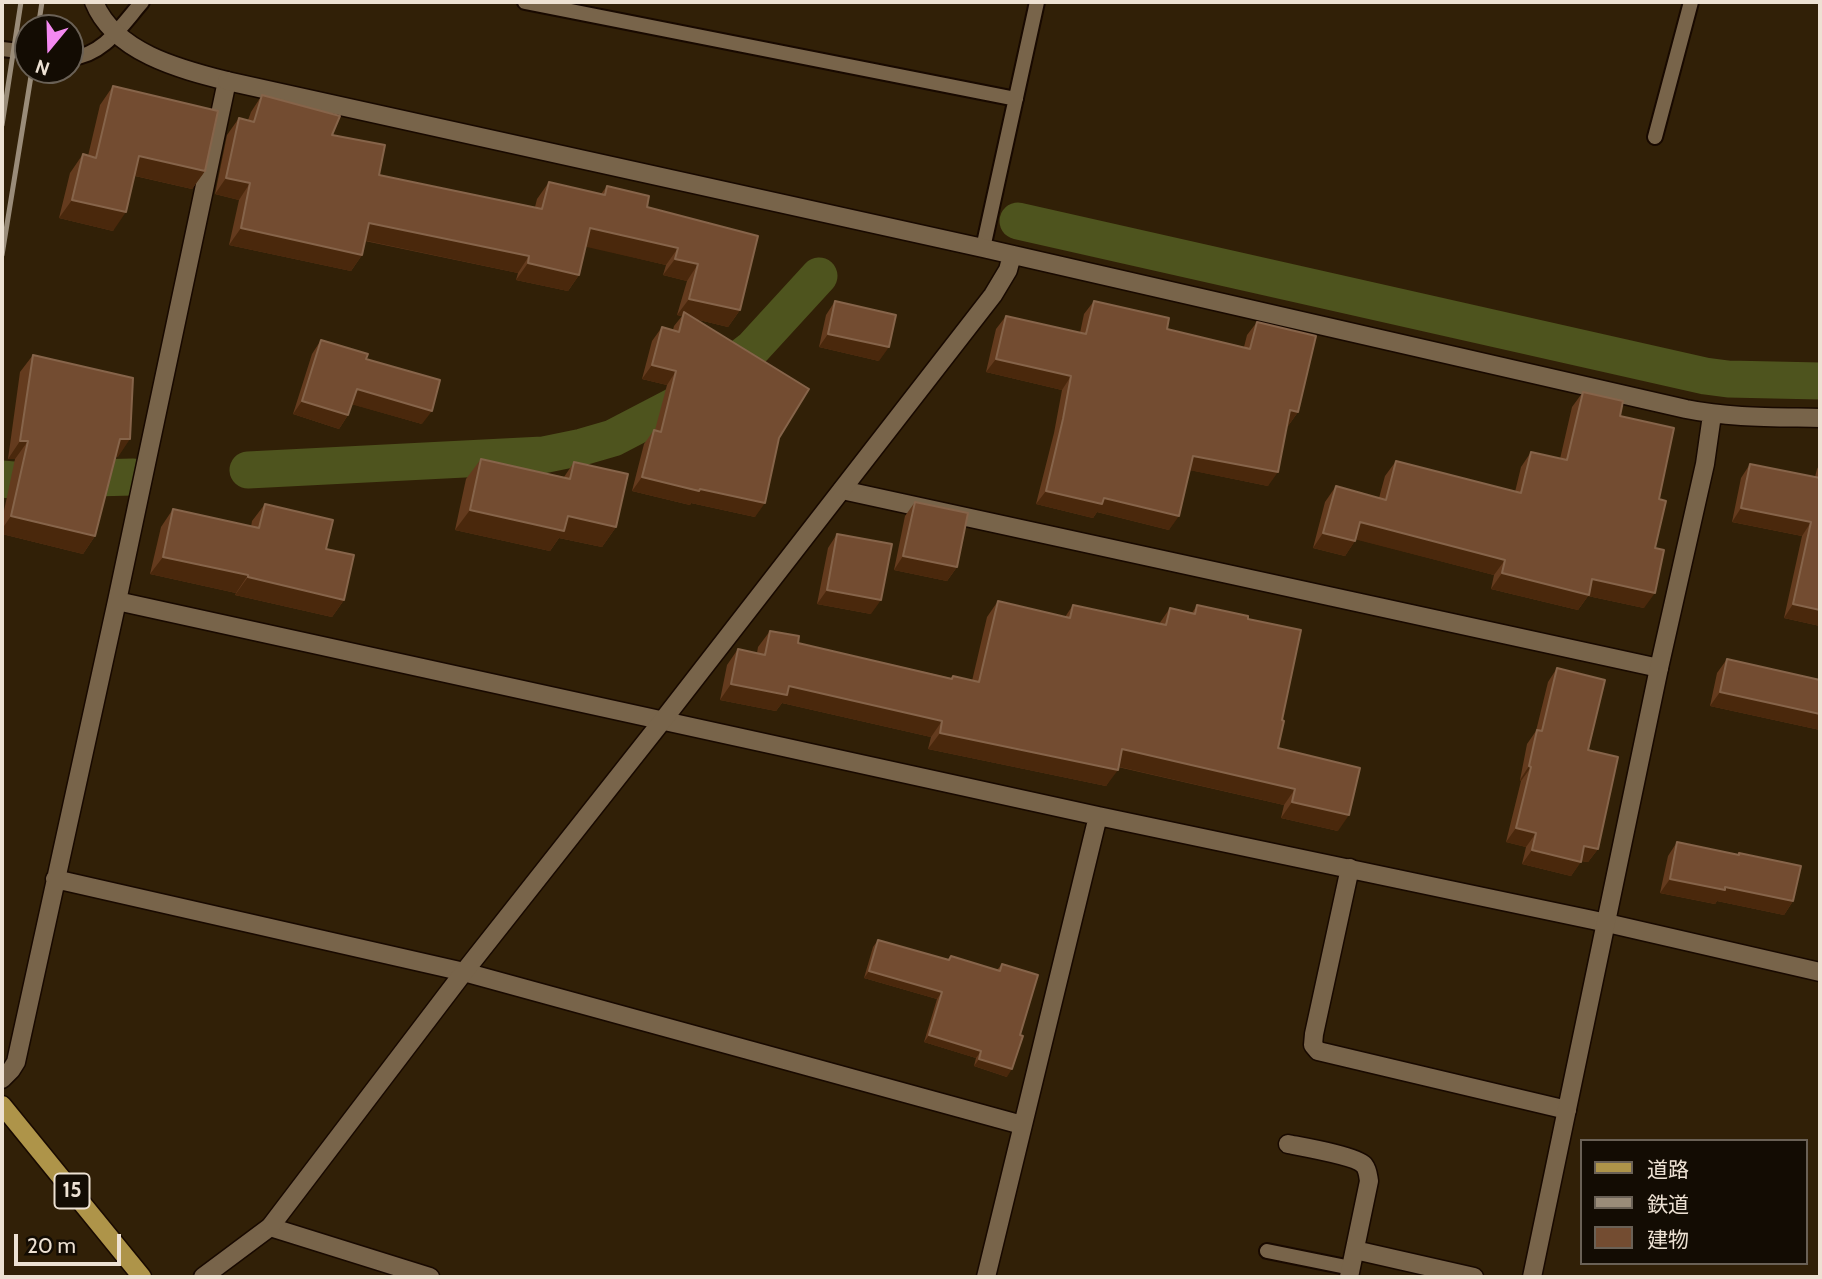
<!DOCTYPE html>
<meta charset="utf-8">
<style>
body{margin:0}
#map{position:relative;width:1822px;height:1279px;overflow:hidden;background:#312007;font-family:Cabin,"Noto Sans JP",sans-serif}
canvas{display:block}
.frame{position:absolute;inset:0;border:4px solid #ede1d3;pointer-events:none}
.legend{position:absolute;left:1580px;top:1139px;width:228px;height:126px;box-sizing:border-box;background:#130c03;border:2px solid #6a6156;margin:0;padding:9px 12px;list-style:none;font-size:21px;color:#ede1d3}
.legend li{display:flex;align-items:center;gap:14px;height:35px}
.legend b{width:35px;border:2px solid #6a6156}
.north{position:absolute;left:14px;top:14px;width:70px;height:70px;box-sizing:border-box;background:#130c03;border:2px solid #6a6156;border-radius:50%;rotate:199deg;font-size:19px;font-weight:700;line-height:28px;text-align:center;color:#ede1d3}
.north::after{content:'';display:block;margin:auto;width:24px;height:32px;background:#f489f1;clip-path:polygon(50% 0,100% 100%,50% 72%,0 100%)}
.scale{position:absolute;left:14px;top:1234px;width:107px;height:32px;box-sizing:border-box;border:4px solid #ede1d3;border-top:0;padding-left:9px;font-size:21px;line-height:24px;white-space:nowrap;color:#ede1d3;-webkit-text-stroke:5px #130c03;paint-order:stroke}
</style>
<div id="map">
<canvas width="1822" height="1279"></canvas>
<div class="frame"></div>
<ul class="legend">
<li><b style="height:9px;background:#ae9449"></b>道路</li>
<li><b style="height:9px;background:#9a8c79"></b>鉄道</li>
<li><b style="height:19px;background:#734c31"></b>建物</li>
</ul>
<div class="north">N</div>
<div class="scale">20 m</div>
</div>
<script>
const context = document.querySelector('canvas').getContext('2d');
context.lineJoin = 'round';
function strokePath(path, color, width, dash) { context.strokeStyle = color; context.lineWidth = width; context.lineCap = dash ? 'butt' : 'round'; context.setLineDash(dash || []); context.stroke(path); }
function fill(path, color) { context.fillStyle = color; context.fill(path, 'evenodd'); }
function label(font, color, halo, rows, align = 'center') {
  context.font = font + ' Cabin,sans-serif'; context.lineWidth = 5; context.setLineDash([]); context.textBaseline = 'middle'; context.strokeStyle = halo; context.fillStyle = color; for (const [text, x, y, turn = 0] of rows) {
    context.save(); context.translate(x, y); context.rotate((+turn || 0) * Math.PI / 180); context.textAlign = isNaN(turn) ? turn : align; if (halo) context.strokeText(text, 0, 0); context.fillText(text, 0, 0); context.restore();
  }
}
strokePath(new Path2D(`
 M 1018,221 L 1705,376 L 1728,379 L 1820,381
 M 248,470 L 543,455 L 582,447 L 613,438 L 686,400 L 753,348 L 819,276
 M 2,479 L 13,480 L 133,477`), '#4e541e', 37);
const lane = new Path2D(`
 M 525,2 L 1016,99
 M 2,49 L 28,52
 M 70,58 C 103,56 122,25 142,2
 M 1655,137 L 1691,2
 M 983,248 L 1037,2
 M 1267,1251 L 1351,1268`);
const street = new Path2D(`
 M 842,490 L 1659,668
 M 117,601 L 1098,816 L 1607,923 L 1820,972
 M 1350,868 L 1314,1034 L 1313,1045 L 1318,1051 L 1567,1110
 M 55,879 L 464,972 L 1022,1125
 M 2,1079 L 11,1070 L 16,1062 L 117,601 L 227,81 C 179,69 114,52 94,2
 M 1288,1144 C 1303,1147 1356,1156 1364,1165 C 1368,1170 1368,1175 1369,1181 L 1349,1277
 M 270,1227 L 430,1277
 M 1355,1250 L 1474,1277
 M 986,1277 L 1098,816`);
const secondary = new Path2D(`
 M 227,81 L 983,248 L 1686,409 C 1730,418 1775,417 1820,418
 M 203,1277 L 270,1227 L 464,972 L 663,720 L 993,295 L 1008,270 L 1012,255
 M 1532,1277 L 1659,668 L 1705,464 L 1712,415`);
const primary = new Path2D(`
 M 2,1105 L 142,1277`);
strokePath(lane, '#180900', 18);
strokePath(street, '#180900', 21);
strokePath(secondary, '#180900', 21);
strokePath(primary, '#180900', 21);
strokePath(lane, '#78644a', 14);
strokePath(street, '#78644a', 18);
strokePath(secondary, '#78644a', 18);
strokePath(primary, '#ae9449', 18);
strokePath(new Path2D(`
 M 38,28 L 42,2
 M 2,125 L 21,2
 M 2,255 L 32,70`), '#9a8c79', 5);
fill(new Path2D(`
 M 113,86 L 205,171 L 192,189 L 135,176 L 113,231 L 59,218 L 70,173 L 83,154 L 88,156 L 100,105 Z
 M 262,95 L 332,135 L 379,175 L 535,207 L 537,199 L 549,182 L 601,194 L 607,186 L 647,207 L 740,310 L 728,327 L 695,319 L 779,438 L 755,517 L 691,503 L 690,505 L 632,491 L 644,444 L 654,430 L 655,430 L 667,385 L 642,379 L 652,341 L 662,327 L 673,330 L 674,326 L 682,316 L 677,315 L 687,281 L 663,275 L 666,265 L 586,246 L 579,275 L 568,291 L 516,280 L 518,273 L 365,241 L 362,255 L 351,271 L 229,245 L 239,200 L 215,194 L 227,135 L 239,118 L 248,120 L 251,112 Z
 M 835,301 L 879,361 L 819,347 L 826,315 Z
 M 1094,301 L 1167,329 L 1244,347 L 1247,335 L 1257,322 L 1298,412 L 1288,426 L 1287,426 L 1268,486 L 1190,470 L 1169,530 L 1097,512 L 1093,518 L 1036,504 L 1054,433 L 1062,390 L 986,372 L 996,329 L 1006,316 L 1080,333 L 1084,314 Z
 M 321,340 L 422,424 L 352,404 L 348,415 L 339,429 L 293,414 L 312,354 Z
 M 33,355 L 118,457 L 116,457 L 95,536 L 83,554 L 2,534 L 2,520 L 15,459 L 8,459 L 20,372 Z
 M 1583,392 L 1620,416 L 1659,499 L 1655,548 L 1644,608 L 1588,596 L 1578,610 L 1491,589 L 1494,575 L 1356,539 L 1345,556 L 1313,548 L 1325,502 L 1336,486 L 1379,498 L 1385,476 L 1396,461 L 1515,492 L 1521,467 L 1531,452 L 1560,459 L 1572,407 Z
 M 481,459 L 564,477 L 574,462 L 616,527 L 602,547 L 559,538 L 550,551 L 455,530 L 466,479 Z
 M 1750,464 L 1815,477 L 1817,469 L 1820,464 L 1820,626 L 1784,618 L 1802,536 L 1732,522 L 1741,478 Z
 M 915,502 L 957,567 L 947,581 L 894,570 L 905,516 Z
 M 265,504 L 326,549 L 344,600 L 332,617 L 235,595 L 236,593 L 150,574 L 161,527 L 173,509 L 251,527 L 252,521 Z
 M 837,534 L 871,614 L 817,604 L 828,548 Z
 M 998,601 L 1065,617 L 1073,605 L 1159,624 L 1170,608 L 1192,613 L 1197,605 L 1248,619 L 1282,720 L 1278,748 L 1338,831 L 1281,818 L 1284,805 L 1118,767 L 1106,786 L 928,749 L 931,737 L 782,703 L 776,711 L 720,700 L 727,665 L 738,649 L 757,653 L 758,647 L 770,631 L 798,643 L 951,678 L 953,676 L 972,681 L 987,617 Z
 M 1727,659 L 1820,680 L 1820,730 L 1710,706 L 1717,673 Z
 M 1557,668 L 1588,750 L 1598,849 L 1588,862 L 1581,861 L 1571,876 L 1522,864 L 1526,847 L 1506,842 L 1521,781 L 1520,780 L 1527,744 L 1536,731 L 1548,682 Z
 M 1677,842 L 1793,901 L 1784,915 L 1717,901 L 1715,904 L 1660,893 L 1668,856 Z
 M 878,940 L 948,960 L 951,956 L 997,970 L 1002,964 L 1007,1077 L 974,1066 L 976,1058 L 924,1042 L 937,999 L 864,978 L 873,947 Z`), '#643b1e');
fill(new Path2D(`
 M 139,156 L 205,171 L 192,189 L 127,174 Z
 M 226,178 L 250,183 L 239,200 L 215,194 Z
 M 72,200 L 126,212 L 113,231 L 59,218 Z
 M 369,223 L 529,256 L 518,273 L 358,239 Z
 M 241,228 L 362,255 L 351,271 L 229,245 Z
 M 590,228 L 678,248 L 666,265 L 578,245 Z
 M 675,259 L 698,264 L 687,281 L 663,275 Z
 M 528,263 L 579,275 L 568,291 L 516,280 Z
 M 689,299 L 740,310 L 728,327 L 683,316 L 684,312 L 682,316 L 677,315 Z
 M 828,334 L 889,347 L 879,361 L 819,347 Z
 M 996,359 L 1071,376 L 1062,390 L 986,372 Z
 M 652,365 L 676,371 L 667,385 L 642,379 Z
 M 357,389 L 432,411 L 422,424 L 347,403 Z
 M 302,401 L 348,415 L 339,429 L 293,414 Z
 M 1290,410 L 1298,412 L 1288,426 L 1280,424 Z
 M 120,439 L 130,439 L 118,457 L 108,457 Z
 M 20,441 L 28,441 L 15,459 L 8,459 Z
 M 1193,456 L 1278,472 L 1268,486 L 1184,469 Z
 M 642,477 L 700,489 L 765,503 L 755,517 L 691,503 L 690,505 L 632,491 Z
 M 1046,491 L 1104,498 L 1179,516 L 1169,530 L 1097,512 L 1093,518 L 1036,504 Z
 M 1741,508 L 1811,522 L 1802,536 L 1732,522 Z
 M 470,510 L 568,516 L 616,527 L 602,547 L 559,538 L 550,551 L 455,530 Z
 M 11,516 L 95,536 L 83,554 L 2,534 L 2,529 Z
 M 1360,522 L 1505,560 L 1494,575 L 1350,538 Z
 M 1323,533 L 1355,541 L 1345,556 L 1313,548 Z
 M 903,556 L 957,567 L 947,581 L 894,570 Z
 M 163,557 L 248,575 L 236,593 L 150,574 Z
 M 1502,573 L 1592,579 L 1655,593 L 1644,608 L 1588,596 L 1578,610 L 1491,589 Z
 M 248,577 L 344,600 L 332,617 L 235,595 Z
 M 827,590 L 881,600 L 871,614 L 817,604 Z
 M 1793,604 L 1820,610 L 1820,626 L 1784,618 Z
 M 731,684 L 789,686 L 942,721 L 931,737 L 782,703 L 776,711 L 720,700 Z
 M 1720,692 L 1820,714 L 1820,730 L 1710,706 Z
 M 940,733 L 1118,770 L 1106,786 L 928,749 Z
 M 1122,749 L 1295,789 L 1284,805 L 1111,765 Z
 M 1529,766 L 1531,767 L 1521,781 L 1520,780 Z
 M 1292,802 L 1349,815 L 1338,831 L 1281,818 Z
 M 1516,828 L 1536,833 L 1526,847 L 1506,842 Z
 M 1584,846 L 1598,849 L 1588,862 L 1574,860 Z
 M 1532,850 L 1581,862 L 1571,876 L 1522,864 Z
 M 1670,879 L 1725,887 L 1793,901 L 1784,915 L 1717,901 L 1715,904 L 1660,893 Z
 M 869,971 L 942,992 L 937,999 L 864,978 Z
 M 929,1035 L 981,1051 L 976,1058 L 924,1042 Z
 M 979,1059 L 1012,1069 L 1007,1077 L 974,1066 Z`), '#4a280c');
const building = new Path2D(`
 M 113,86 L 218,111 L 205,171 L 139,156 L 126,212 L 72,200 L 83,154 L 96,158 Z
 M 262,95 L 340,116 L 332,135 L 385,145 L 379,175 L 542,209 L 549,182 L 605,195 L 607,186 L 649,196 L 647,207 L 758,236 L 740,310 L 689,299 L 698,264 L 675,259 L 678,248 L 590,228 L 579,275 L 528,263 L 529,256 L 369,223 L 362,255 L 241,228 L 250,183 L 226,178 L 239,118 L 254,122 Z
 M 835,301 L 896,315 L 889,347 L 828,334 Z
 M 1094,301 L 1169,318 L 1167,329 L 1250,349 L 1257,322 L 1316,336 L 1298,412 L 1290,410 L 1278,472 L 1193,456 L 1179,516 L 1104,498 L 1102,504 L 1046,491 L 1063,419 L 1071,376 L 996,359 L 1006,316 L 1086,334 Z
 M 684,312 L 809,389 L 779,438 L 765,503 L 700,489 L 699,491 L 642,477 L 654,430 L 661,432 L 676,371 L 652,365 L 662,327 L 679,332 Z
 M 321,340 L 368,354 L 366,359 L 440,380 L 432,411 L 357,389 L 348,415 L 302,401 Z
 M 33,355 L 133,378 L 130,439 L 120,439 L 95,536 L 11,516 L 28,441 L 20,441 Z
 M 1583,392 L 1623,401 L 1620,416 L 1674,428 L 1659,499 L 1666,501 L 1655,548 L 1664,550 L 1655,593 L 1592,579 L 1589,595 L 1502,573 L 1505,560 L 1360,522 L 1355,541 L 1323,533 L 1336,486 L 1386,500 L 1396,461 L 1521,493 L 1531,452 L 1567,460 Z
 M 481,459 L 570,479 L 574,462 L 628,474 L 616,527 L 568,516 L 564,531 L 470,510 Z
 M 1750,464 L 1820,478 L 1820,610 L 1793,604 L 1811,522 L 1741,508 Z
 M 915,502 L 968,513 L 957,567 L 903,556 Z
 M 265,504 L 333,520 L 326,549 L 354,555 L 344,600 L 248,577 L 248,575 L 163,557 L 173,509 L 259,528 Z
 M 837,534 L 892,544 L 881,600 L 827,590 Z
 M 998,601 L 1070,618 L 1073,605 L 1166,625 L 1170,608 L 1195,614 L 1197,605 L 1248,616 L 1248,619 L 1301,630 L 1282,720 L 1284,721 L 1278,748 L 1360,768 L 1349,815 L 1292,802 L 1295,789 L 1122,749 L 1118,770 L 940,733 L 942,721 L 789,686 L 787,695 L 731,684 L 738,649 L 765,655 L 770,631 L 799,636 L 798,643 L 952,679 L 953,676 L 979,682 Z
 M 1727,659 L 1820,680 L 1820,714 L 1720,692 Z
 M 1557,668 L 1605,680 L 1588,750 L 1618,757 L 1598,849 L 1584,846 L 1581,862 L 1532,850 L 1536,833 L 1516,828 L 1531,767 L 1529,766 L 1537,730 L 1542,731 Z
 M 1677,842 L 1739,855 L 1739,853 L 1801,866 L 1793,901 L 1725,887 L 1725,890 L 1670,879 Z
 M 878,940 L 949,960 L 951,956 L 1000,971 L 1002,964 L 1038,975 L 1020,1035 L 1023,1036 L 1012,1069 L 979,1059 L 981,1051 L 929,1035 L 942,992 L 869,971 Z`);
fill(building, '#734c31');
strokePath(building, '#86644a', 2);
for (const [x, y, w] of [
 [72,1191,35]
]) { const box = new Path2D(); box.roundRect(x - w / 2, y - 17.5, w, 35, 5); context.fillStyle = '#130c03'; context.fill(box); strokePath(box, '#ede1d3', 2); }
label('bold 21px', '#ede1d3', null, [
 ["15",72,1191]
]);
</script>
